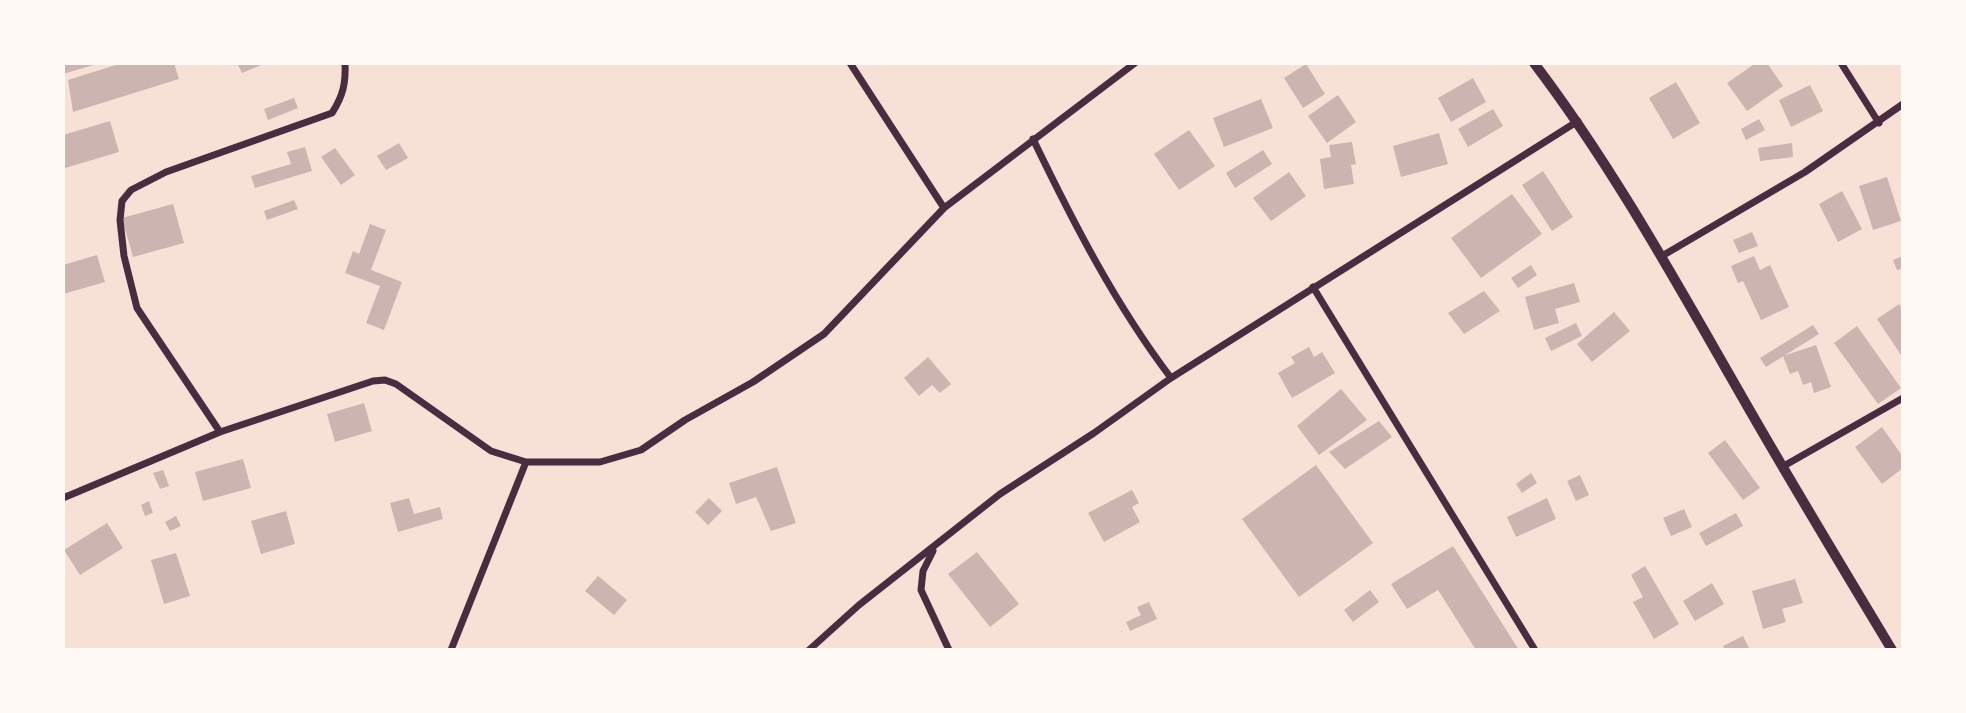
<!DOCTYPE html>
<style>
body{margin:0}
#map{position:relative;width:1966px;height:713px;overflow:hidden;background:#f7e1d7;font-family:"Fira Sans Condensed",sans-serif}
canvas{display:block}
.frame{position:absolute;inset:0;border:65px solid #fffaf5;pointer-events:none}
</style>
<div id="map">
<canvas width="1966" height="713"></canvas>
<div class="frame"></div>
</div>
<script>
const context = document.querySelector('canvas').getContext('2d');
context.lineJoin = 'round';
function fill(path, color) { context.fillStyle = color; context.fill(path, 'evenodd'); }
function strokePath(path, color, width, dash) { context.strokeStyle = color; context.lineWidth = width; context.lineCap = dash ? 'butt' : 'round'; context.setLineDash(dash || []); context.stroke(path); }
fill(new Path2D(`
 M 63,63 L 97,63 L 97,64 L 63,74 Z
 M 122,63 L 174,63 L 179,79 L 73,112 L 68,80 Z
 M 237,63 L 266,63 L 242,73 Z
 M 1756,63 L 1767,63 L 1783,86 L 1747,111 L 1727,83 Z
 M 1306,64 L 1325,94 L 1303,108 L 1284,78 Z
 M 1473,78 L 1486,102 L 1451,122 L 1438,98 Z
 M 1676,82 L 1700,123 L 1673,139 L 1649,98 Z
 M 1810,85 L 1823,111 L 1791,127 L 1779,100 Z
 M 1338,95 L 1356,122 L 1327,143 L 1308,116 Z
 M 294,98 L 298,108 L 268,120 L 264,109 Z
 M 1261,99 L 1273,128 L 1224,147 L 1213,118 Z
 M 1493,109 L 1503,126 L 1468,147 L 1458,129 Z
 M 1759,119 L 1765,130 L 1746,140 L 1741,129 Z
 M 110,121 L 119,152 L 65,168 L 63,135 Z
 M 1189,130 L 1215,166 L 1179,190 L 1154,154 Z
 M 1439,133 L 1448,164 L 1401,177 L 1393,146 Z
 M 1352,142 L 1356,164 L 1351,165 L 1354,184 L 1324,189 L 1320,159 L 1331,157 L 1329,145 Z
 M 399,143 L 408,158 L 386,170 L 377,156 Z
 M 1792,143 L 1793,157 L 1760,161 L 1758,148 Z
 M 305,147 L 312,171 L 255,188 L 251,176 L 291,164 L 287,152 Z
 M 335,148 L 355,175 L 341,185 L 321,157 Z
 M 1263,150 L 1272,164 L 1235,188 L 1226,173 Z
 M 1543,171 L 1573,217 L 1552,231 L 1522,185 Z
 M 1289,172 L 1306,196 L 1271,221 L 1253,198 Z
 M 1887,177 L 1901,221 L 1873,230 L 1859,186 Z
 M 1842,191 L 1862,229 L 1838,242 L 1819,204 Z
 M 1512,194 L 1542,234 L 1481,278 L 1451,238 Z
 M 294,200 L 298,209 L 267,220 L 264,211 Z
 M 173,204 L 184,243 L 133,257 L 122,218 Z
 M 370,224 L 386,230 L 371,270 L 402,282 L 384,330 L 366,323 L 380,286 L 345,273 L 353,251 L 359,254 Z
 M 1752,232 L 1758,246 L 1739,253 L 1733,240 Z
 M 97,255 L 105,282 L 63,294 L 63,265 Z
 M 1754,256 L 1760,270 L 1770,265 L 1789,307 L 1761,320 L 1743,281 L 1738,283 L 1731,266 Z
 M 1903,256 L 1903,268 L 1897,270 L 1893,260 Z
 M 1531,265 L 1537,275 L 1518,288 L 1511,278 Z
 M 1574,283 L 1580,302 L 1555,309 L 1559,323 L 1534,330 L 1525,297 Z
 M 1484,291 L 1500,311 L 1464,334 L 1448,313 Z
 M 1899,304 L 1903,311 L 1903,358 L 1877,319 Z
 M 1614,312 L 1630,331 L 1592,362 L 1577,344 Z
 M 1576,323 L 1582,336 L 1551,351 L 1545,338 Z
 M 1813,325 L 1819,334 L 1766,367 L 1760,358 Z
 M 1857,326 L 1901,388 L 1878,404 L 1834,343 Z
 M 1816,345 L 1831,387 L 1814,393 L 1811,382 L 1803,385 L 1798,371 L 1790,374 L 1783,356 Z
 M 1309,347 L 1314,357 L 1322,352 L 1335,373 L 1292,398 L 1278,373 L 1295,363 L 1291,357 Z
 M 928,357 L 951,384 L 940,393 L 932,385 L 919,396 L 904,378 Z
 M 1341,389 L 1367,420 L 1319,455 L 1297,426 Z
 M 364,403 L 372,431 L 335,442 L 327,414 Z
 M 1379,421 L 1392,437 L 1345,469 L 1329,452 Z
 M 1882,427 L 1903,457 L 1903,468 L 1882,484 L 1855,447 Z
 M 1725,440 L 1760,488 L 1743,500 L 1708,453 Z
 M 243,459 L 251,488 L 203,501 L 195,472 Z
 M 1316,465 L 1373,543 L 1299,597 L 1242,519 Z
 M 777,467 L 796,523 L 771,531 L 756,497 L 736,504 L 729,483 Z
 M 163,470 L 169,486 L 160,489 L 153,473 Z
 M 1531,473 L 1537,483 L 1522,493 L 1516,484 Z
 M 1580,475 L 1589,495 L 1576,501 L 1567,481 Z
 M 1132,490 L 1139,503 L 1132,507 L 1140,522 L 1104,542 L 1088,513 Z
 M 409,498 L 414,514 L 440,507 L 443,519 L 398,532 L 390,503 Z
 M 709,498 L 722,511 L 708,525 L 695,512 Z
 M 1547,498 L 1556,519 L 1516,537 L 1507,517 Z
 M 149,501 L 153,513 L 145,516 L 141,505 Z
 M 1684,509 L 1692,527 L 1671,536 L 1663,518 Z
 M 286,511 L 295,544 L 261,554 L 251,521 Z
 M 1736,513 L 1743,526 L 1706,546 L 1699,533 Z
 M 176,516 L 181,526 L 170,531 L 165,522 Z
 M 107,523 L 123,548 L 80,575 L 64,550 Z
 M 1453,546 L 1519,650 L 1476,650 L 1438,590 L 1407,609 L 1391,584 Z
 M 977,552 L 1019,604 L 990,627 L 948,574 Z
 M 176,553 L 190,596 L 164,604 L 151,560 Z
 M 1645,566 L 1679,624 L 1654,639 L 1633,602 L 1643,597 L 1631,575 Z
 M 598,576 L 627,600 L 614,615 L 585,591 Z
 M 1795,579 L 1803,603 L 1782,609 L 1786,622 L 1763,629 L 1752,591 Z
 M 1712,583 L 1724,604 L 1695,621 L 1683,601 Z
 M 1370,590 L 1379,602 L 1353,622 L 1344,610 Z
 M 1149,602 L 1157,619 L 1130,631 L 1126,622 L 1141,615 L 1137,607 Z
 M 1743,636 L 1750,650 L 1725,650 L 1723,646 Z`), '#ccb4b1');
strokePath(new Path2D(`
 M 850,63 L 944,208
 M 1841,63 L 1879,123
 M 1033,139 C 1073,222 1115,304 1171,378
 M 1662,256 L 1805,172 L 1903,104
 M 1313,287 L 1535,650
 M 220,432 L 137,308 L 124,256 L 120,220 L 122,201 L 131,190 L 166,172 L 332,113 C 343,96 346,83 345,63
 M 1782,467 L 1903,398
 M 63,498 L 220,432 L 373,381 L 385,380 L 396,384 L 491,451 L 526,462 L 600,462 L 641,450 L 685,420 L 753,382 L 824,334 L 944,208 L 1135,63
 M 933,551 L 923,571 L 921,590 L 949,650
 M 451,650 L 526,462
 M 809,650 L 859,605 L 1000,494 L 1094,433 L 1171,378 L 1578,121`), '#4a2c40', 7);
strokePath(new Path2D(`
 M 1534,63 C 1613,167 1676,282 1741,395 C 1790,481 1841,565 1892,650`), '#4a2c40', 10);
</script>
